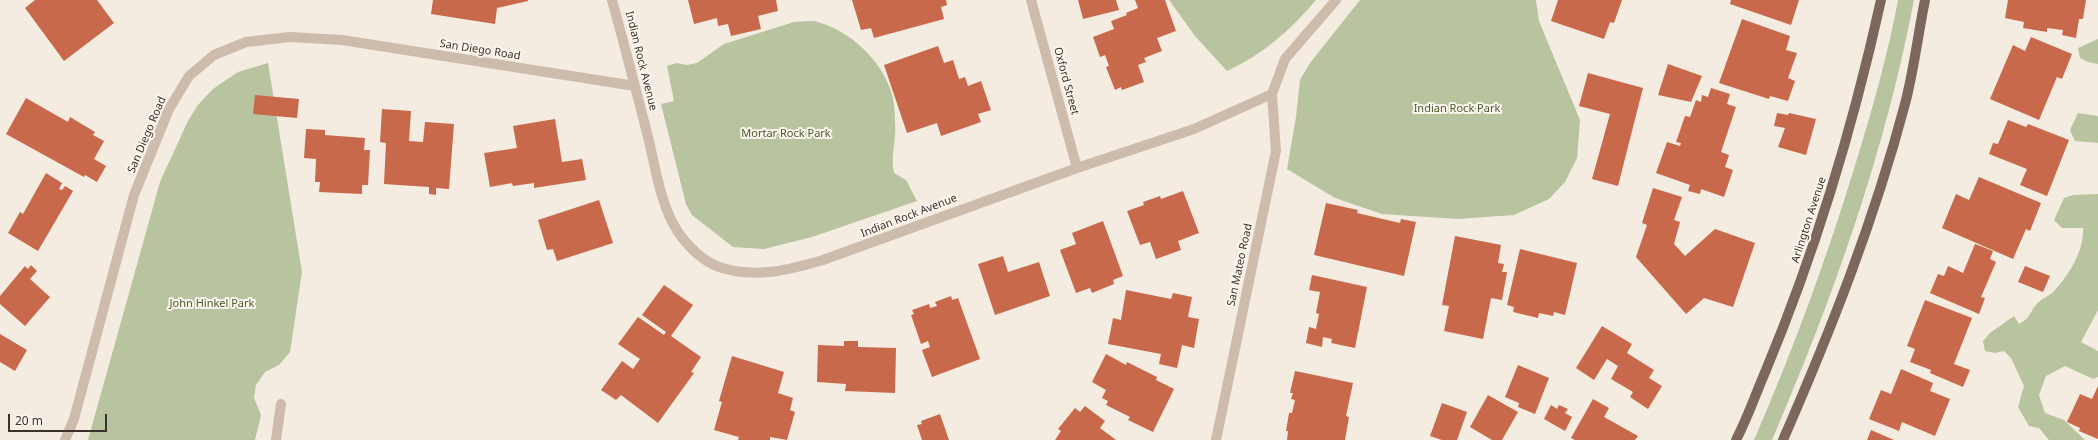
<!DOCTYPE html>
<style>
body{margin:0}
#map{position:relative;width:2098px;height:440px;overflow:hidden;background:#f4ebe1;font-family:"Noto Sans",sans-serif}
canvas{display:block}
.scale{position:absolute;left:8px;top:414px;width:99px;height:18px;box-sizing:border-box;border:2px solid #3b302b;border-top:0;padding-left:5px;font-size:12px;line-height:14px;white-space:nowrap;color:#3b302b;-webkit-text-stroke:3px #fbf5ee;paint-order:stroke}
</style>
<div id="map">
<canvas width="2098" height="440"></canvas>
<div class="scale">20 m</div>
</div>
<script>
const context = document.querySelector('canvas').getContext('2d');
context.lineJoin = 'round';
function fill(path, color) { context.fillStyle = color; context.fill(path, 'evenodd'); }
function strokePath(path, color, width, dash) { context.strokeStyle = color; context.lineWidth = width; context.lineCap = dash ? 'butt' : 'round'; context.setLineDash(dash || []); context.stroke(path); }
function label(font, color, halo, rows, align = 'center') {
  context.font = font + ' "Noto Sans",sans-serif'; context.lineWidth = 4; context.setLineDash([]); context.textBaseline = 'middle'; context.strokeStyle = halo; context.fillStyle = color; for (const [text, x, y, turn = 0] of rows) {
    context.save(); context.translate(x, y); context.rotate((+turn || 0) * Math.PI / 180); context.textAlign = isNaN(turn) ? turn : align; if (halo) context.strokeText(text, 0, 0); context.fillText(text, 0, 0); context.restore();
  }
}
fill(new Path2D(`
 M 1169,0 L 1316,0 C 1291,30 1262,55 1227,71 L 1195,36 Z
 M 1360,0 L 1536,0 L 1539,21 L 1580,120 L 1577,158 L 1565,182 L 1549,199 L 1514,215 L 1458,219 L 1382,214 L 1335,198 L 1287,169 L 1296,117 L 1300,80 L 1310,63 Z
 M 1898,0 L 1914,0 C 1885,152 1833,298 1772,440 L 1754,440 C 1794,348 1828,255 1857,159 C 1873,107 1888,54 1898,0 Z
 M 794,22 C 801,22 811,20 818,22 C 850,31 881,60 891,91 C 894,100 895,112 895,122 C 897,139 890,156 894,173 L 906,180 L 917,201 L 812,237 L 764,249 L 733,247 L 692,215 L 686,204 L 661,104 L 674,101 L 667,66 L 677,63 L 687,65 L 697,63 L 724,44 Z
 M 2098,39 L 2098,64 L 2088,62 L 2080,58 L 2078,48 Z
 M 268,63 L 302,272 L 290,352 L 279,365 L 265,372 L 256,385 L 254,398 L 261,415 L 255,440 L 88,440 L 160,182 L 188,121 L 198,105 L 213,89 L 238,72 Z
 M 2078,113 L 2098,116 L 2098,143 L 2075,141 L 2070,130 Z
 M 2098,194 L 2098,310 L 2081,342 L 2098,351 L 2098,377 L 2093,379 L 2065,366 L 2046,376 L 2039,395 L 2045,413 L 2064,420 L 2085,440 L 2049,440 L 2039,428 L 2029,426 L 2018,407 L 2024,386 L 2011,358 L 2004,351 L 1995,353 L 1985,351 L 1983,341 L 1990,333 L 2014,316 L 2019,324 C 2032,318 2030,309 2039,302 C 2043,298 2050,296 2054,291 C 2069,275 2084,251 2083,228 L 2062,228 L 2054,220 L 2064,198 L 2073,195 Z`), '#b8c4a0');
fill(new Path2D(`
 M 35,0 L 97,0 L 114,23 L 64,61 L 25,8 Z
 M 433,0 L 528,0 L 528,1 L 497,8 L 495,24 L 431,14 Z
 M 688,0 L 776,0 L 778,11 L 758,16 L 761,29 L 731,36 L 728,24 L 718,26 L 717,18 L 694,24 Z
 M 852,0 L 946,0 L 947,5 L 941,7 L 944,19 L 874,38 L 871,28 L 861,30 Z
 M 1078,0 L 1116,0 L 1119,10 L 1083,19 Z
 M 1135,0 L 1165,0 L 1176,31 L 1157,38 L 1162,51 L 1144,58 L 1146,62 L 1138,65 L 1144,82 L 1122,90 L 1121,87 L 1115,90 L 1106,67 L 1109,66 L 1105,55 L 1100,57 L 1093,37 L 1114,29 L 1111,21 L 1127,15 L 1126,13 L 1138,8 Z
 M 1558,0 L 1622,0 L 1614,23 L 1610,22 L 1604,39 L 1551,21 Z
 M 1731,0 L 1799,0 L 1791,25 L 1730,4 Z
 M 2008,0 L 2086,0 L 2083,19 L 2079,19 L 2076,38 L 2062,35 L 2063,30 L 2047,28 L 2047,32 L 2023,28 L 2024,22 L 2005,18 Z
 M 1742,19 L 1790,36 L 1786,50 L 1797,53 L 1788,78 L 1795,81 L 1788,101 L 1770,96 L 1769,99 L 1719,83 Z
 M 2031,37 L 2072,54 L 2062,79 L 2057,77 L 2039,120 L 1990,99 L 2013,45 L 2025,51 Z
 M 938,46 L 944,63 L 953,60 L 959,79 L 965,77 L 968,86 L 981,81 L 991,110 L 978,114 L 981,122 L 941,136 L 937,123 L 907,133 L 884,65 Z
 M 1668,64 L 1702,76 L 1691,102 L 1658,95 Z
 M 1588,73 L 1643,88 L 1618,186 L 1592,179 L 1610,114 L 1579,106 Z
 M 1711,88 L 1730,94 L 1727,104 L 1736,107 L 1721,152 L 1729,155 L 1725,167 L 1733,170 L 1724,197 L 1701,189 L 1700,194 L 1688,191 L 1690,185 L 1656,173 L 1667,142 L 1680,146 L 1681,143 L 1676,142 L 1685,116 L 1690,117 L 1696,100 L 1701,102 L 1702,95 L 1708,97 Z
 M 255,95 L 299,99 L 297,118 L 253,114 Z
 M 26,98 L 68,122 L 70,117 L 95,132 L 93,135 L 104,141 L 94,159 L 106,166 L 97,182 L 85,175 L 84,177 L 6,134 Z
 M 382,109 L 411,111 L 409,141 L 423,142 L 425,122 L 454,124 L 449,189 L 436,188 L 436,195 L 429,194 L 429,187 L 384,184 L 386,143 L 380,142 Z
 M 1777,113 L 1788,115 L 1789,113 L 1816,119 L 1806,155 L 1778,147 L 1785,128 L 1774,126 Z
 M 555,119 L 562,162 L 582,159 L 586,180 L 534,188 L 534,183 L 513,186 L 512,183 L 490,187 L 484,153 L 517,148 L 513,126 Z
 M 2008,120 L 2026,127 L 2028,124 L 2069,140 L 2047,196 L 2020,185 L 2027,169 L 1989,154 L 1993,143 L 1998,144 Z
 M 306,129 L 325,130 L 325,135 L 365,138 L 364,150 L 370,150 L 368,185 L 362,185 L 362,194 L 319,192 L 320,182 L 315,182 L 316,159 L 304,158 Z
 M 46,173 L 62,183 L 59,189 L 62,190 L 65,186 L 73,191 L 38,251 L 8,233 L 20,212 L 23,214 Z
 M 1979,177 L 2041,203 L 2030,231 L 2026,229 L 2013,259 L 1942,228 L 1956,194 L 1969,200 Z
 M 1653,188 L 1682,197 L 1674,220 L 1680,222 L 1674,244 L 1685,256 L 1715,229 L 1755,243 L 1733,307 L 1704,298 L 1686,314 L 1636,257 L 1647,225 L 1642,223 Z
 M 1183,191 L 1199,233 L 1178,241 L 1181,250 L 1156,259 L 1150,242 L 1140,245 L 1127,211 L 1144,205 L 1143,202 L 1160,196 L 1161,199 Z
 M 599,200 L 613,243 L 557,261 L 553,249 L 547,250 L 538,220 Z
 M 1326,203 L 1358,210 L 1357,213 L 1400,223 L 1401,219 L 1416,222 L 1404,276 L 1314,255 Z
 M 1103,221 L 1123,276 L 1113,280 L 1114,284 L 1092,293 L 1090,288 L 1076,293 L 1060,250 L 1076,244 L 1072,233 Z
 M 1455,236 L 1501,245 L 1498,263 L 1504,264 L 1502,272 L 1507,272 L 1502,300 L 1491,298 L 1483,339 L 1444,331 L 1449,306 L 1442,305 Z
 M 1975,244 L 1993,251 L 1990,259 L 1996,262 L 1981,297 L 1985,298 L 1979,314 L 1930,293 L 1938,274 L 1944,276 L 1948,266 L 1963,273 Z
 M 1520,249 L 1577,263 L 1565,315 L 1554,312 L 1553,316 L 1539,313 L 1538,318 L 1513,312 L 1514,307 L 1507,305 Z
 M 1003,256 L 1008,272 L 1039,262 L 1050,296 L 995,315 L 978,264 Z
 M 31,265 L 37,271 L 30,279 L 50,297 L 25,326 L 0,304 L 0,296 L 25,266 L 28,269 Z
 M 2025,266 L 2050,276 L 2043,292 L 2018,282 Z
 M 1312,275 L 1367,287 L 1355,348 L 1331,343 L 1332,339 L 1323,337 L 1322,347 L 1306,343 L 1309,327 L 1316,329 L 1319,314 L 1316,313 L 1320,292 L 1309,290 Z
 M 664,285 L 693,305 L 671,336 L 701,357 L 691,372 L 694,373 L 658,423 L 621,395 L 616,400 L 601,390 L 622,361 L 633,369 L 640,359 L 618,344 L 638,317 L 664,335 L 666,332 L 642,315 Z
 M 1126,290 L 1171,299 L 1173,293 L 1192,297 L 1188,317 L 1199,319 L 1194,348 L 1182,345 L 1177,368 L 1159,364 L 1161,354 L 1108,344 L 1113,318 L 1121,320 Z
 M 951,296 L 952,300 L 958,298 L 980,359 L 932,377 L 922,350 L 930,347 L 928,341 L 921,344 L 911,315 L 914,314 L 912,310 L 929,304 L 930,308 L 937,306 L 935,302 Z
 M 1925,300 L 1972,318 L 1954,364 L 1970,370 L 1963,387 L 1930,373 L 1931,370 L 1910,362 L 1915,349 L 1907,346 Z
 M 1602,326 L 1632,344 L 1627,353 L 1654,370 L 1649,378 L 1662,386 L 1648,409 L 1630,397 L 1633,392 L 1611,379 L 1618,366 L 1607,359 L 1594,380 L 1576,368 Z
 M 0,334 L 27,350 L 15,371 L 0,362 Z
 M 844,341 L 858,341 L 858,347 L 896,348 L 895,393 L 845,391 L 846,384 L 817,382 L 818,345 L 844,346 Z
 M 1106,354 L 1126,365 L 1127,362 L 1157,377 L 1156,380 L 1174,389 L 1153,432 L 1128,420 L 1130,417 L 1106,405 L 1108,401 L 1102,398 L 1106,390 L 1092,382 Z
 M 732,356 L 784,372 L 778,393 L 793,398 L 790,410 L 795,412 L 787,440 L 770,437 L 770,440 L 738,440 L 739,437 L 714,430 L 722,402 L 719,401 Z
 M 1518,365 L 1549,378 L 1535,414 L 1518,407 L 1519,403 L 1505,397 Z
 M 1901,369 L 1933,383 L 1930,391 L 1950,399 L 1935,436 L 1902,422 L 1899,431 L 1869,419 L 1881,390 L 1891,394 Z
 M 1295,371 L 1353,383 L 1346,416 L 1349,417 L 1345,440 L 1287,440 L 1288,431 L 1286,431 L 1289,413 L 1292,413 L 1295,400 L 1291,399 L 1293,393 L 1290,393 Z
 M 2098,386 L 2098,439 L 2079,431 L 2080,428 L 2067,422 L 2080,394 L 2092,399 Z
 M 1488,395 L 1518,412 L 1502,440 L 1492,440 L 1470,427 Z
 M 1593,399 L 1609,408 L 1604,417 L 1638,436 L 1635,440 L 1575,440 L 1571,438 Z
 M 1442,403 L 1467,412 L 1457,440 L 1442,440 L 1430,436 Z
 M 1551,405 L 1557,409 L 1559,405 L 1568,409 L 1565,413 L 1572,417 L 1565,431 L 1544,419 Z
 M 1085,406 L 1105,421 L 1100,428 L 1116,440 L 1055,440 L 1061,431 L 1058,429 L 1075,408 L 1080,412 Z
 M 940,414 L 949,440 L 922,440 L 917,425 L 922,424 L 921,421 Z
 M 1871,430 L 1894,440 L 1867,440 Z`), '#c8694b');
strokePath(new Path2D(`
 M 612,0 C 625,47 637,94 649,141 C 656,171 661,206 678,232 C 688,247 703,261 719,267 C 754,279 789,270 823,260 L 1077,168 L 1194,129 L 1272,94
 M 1031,0 L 1077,168
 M 65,440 L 74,419 L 134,195 L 169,109 L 189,76 L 214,55 L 246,42 L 290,37 L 342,40 L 635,86
 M 276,440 L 281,404
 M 1216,440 L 1276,151 L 1272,94 L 1285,59 L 1336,0`), '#cdbbac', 10);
strokePath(new Path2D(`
 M 1736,440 C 1748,417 1756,393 1766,370 C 1816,250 1853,127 1881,0
 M 1783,440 C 1831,330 1874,221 1905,104 C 1914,70 1918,34 1925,0`), '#7d675c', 10);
label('11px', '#3b302b', '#fbf5ee', [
 ["San Diego Road",480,50,9],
 ["Indian Rock Avenue",641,61,76],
 ["Oxford Street",1066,81,75],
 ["San Diego Road",147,135,-67],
 ["Indian Rock Avenue",909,216,-21],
 ["Arlington Avenue",1809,220,-72],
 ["San Mateo Road",1240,265,-78]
]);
label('11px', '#4a5a2e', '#fbf5ee', [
 ["Indian Rock Park",1457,109],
 ["Mortar Rock Park",786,134],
 ["John Hinkel Park",212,304]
]);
</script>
